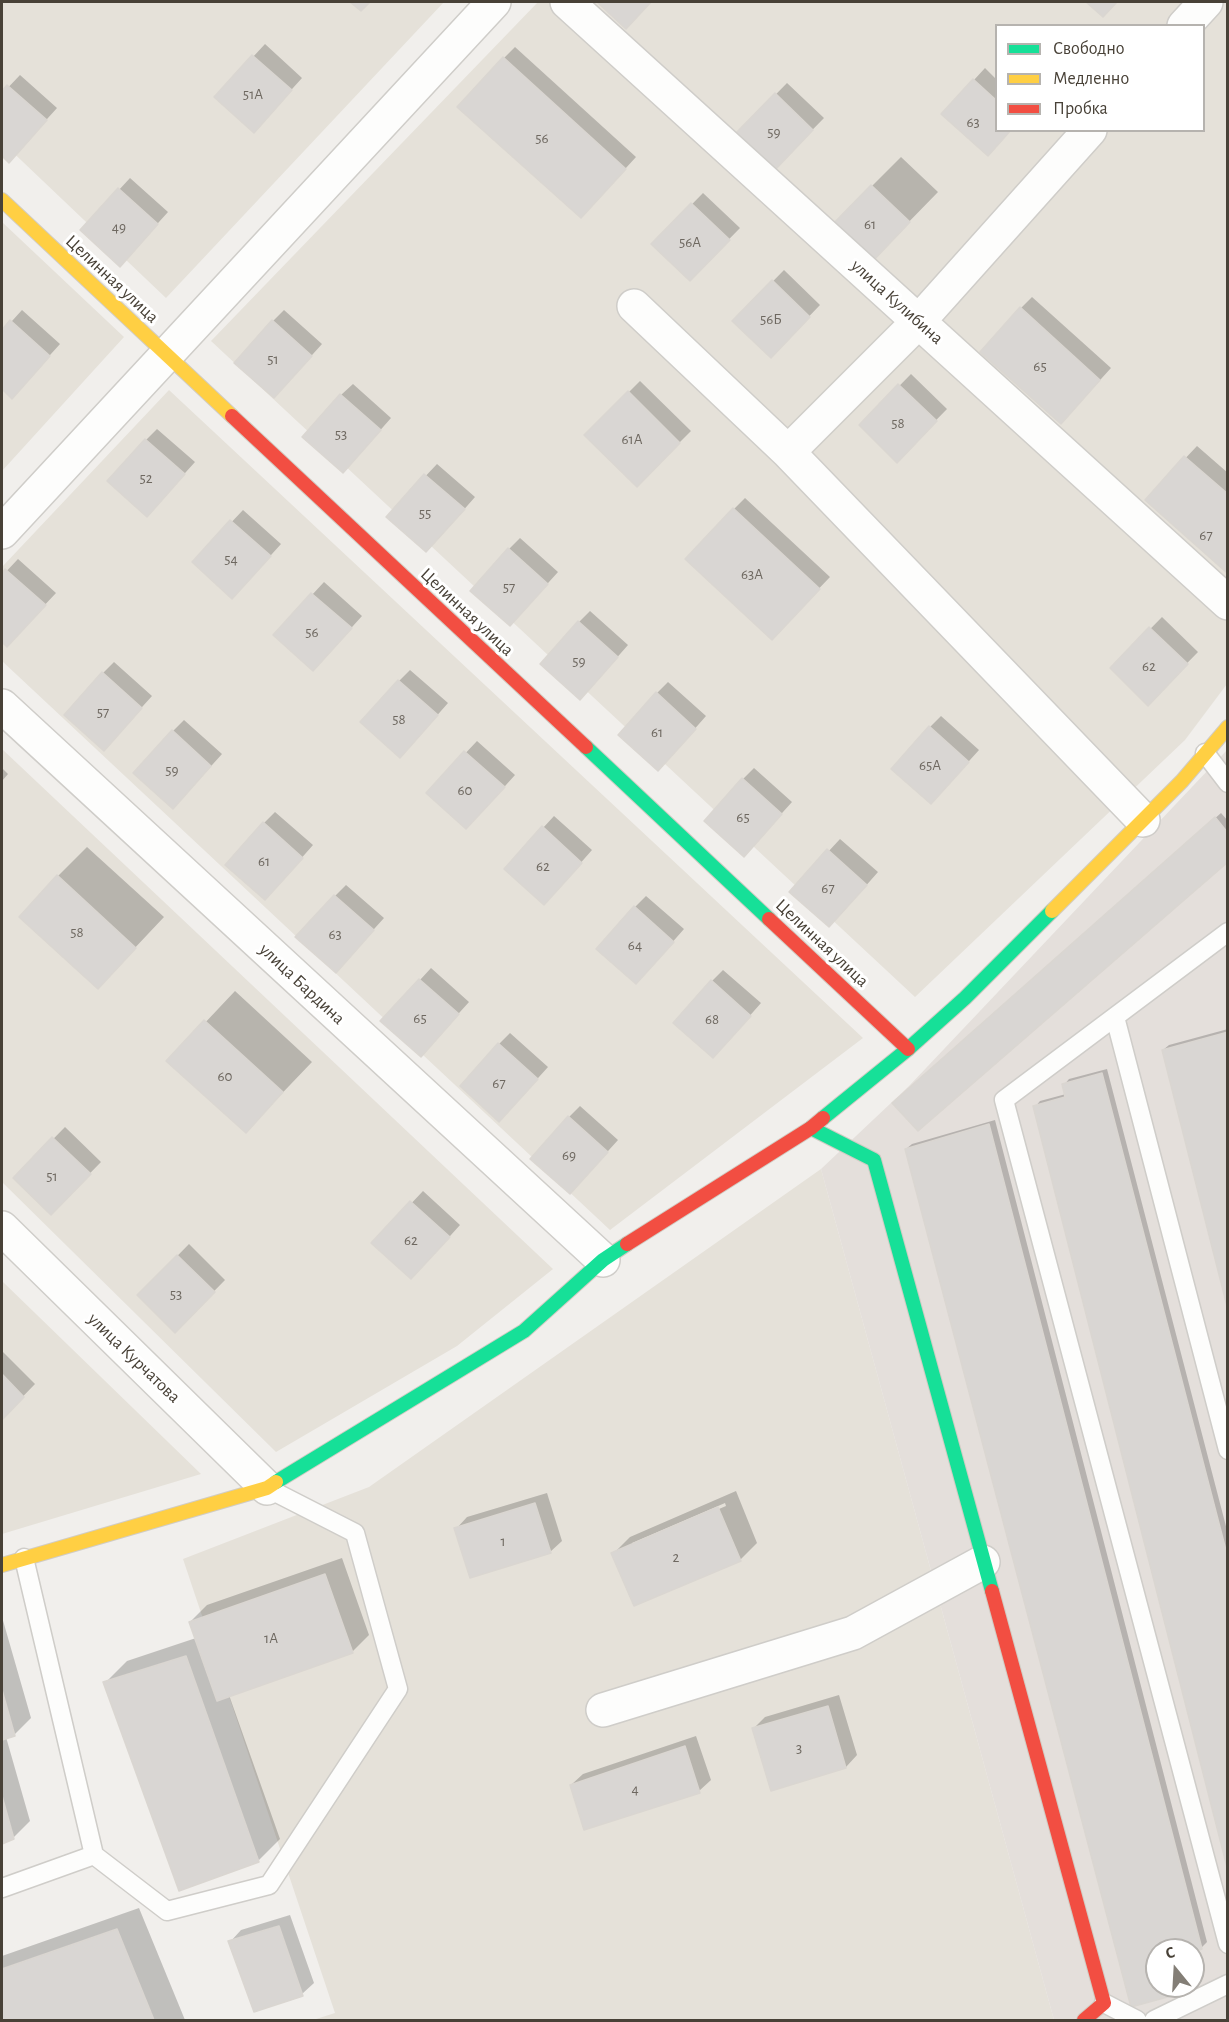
<!DOCTYPE html>
<meta charset="utf-8">
<style>
body{margin:0}
#map{position:relative;width:1229px;height:2022px;overflow:hidden;background:#f1efec;font-family:"Alegreya Sans",sans-serif}
canvas{display:block}
.frame{position:absolute;inset:0;border:3px solid #484137;pointer-events:none}
.legend{position:absolute;left:995px;top:24px;width:210px;height:108px;box-sizing:border-box;background:#fff;border:2px solid #b6b3af;margin:0;padding:8px 10px;list-style:none;font-size:18px;color:#484137}
.legend li{display:flex;align-items:center;gap:12px;height:30px}
.legend b{width:30px;border:2px solid #b6b3af}
.north{position:absolute;left:1145px;top:1938px;width:60px;height:60px;box-sizing:border-box;background:#fff;border:2px solid #b6b3af;border-radius:50%;rotate:342deg;font-size:16px;font-weight:700;line-height:24px;text-align:center;color:#484137}
.north::after{content:'';display:block;margin:auto;width:21px;height:27px;background:#837e76;clip-path:polygon(50% 0,100% 100%,50% 72%,0 100%)}
</style>
<div id="map">
<canvas width="1229" height="2022"></canvas>
<div class="frame"></div>
<ul class="legend">
<li><b style="height:8px;background:#16e098"></b>Свободно</li>
<li><b style="height:8px;background:#ffcf43"></b>Медленно</li>
<li><b style="height:8px;background:#f24e42"></b>Пробка</li>
</ul>
<div class="north">С</div>
</div>
<script>
const context = document.querySelector('canvas').getContext('2d');
context.lineJoin = 'round';
function fill(path, color) { context.fillStyle = color; context.fill(path, 'evenodd'); }
function strokePath(path, color, width, dash) { context.strokeStyle = color; context.lineWidth = width; context.lineCap = dash ? 'butt' : 'round'; context.setLineDash(dash || []); context.stroke(path); }
function label(font, color, halo, rows, align = 'center') {
  context.font = font + ' "Alegreya Sans",sans-serif'; context.lineWidth = 6; context.setLineDash([]); context.textBaseline = 'middle'; context.strokeStyle = halo; context.fillStyle = color; for (const [text, x, y, turn = 0] of rows) {
    context.save(); context.translate(x, y); context.rotate((+turn || 0) * Math.PI / 180); context.textAlign = isNaN(turn) ? turn : align; if (halo) context.strokeText(text, 0, 0); context.fillText(text, 0, 0); context.restore();
  }
}
fill(new Path2D(`
 M 2,2 L 444,2 L 166,298 L 2,142 Z
 M 538,2 L 1227,2 L 1227,684 L 1185,740 L 915,997 L 211,341 ZM 996,26 L 1204,26 L 1204,130 L 996,130 Z
 M 2,222 L 124,337 L 2,471 Z
 M 169,390 L 863,1038 L 610,1230 L 2,661 L 2,567 Z
 M 2,749 L 553,1269 L 457,1346 L 276,1452 L 2,1182 Z
 M 821,1169 L 1054,2020 L 313,2020 L 335,2013 L 183,1559 L 369,1487 Z
 M 2,1281 L 201,1474 L 2,1534 Z`), '#e5e1d9');
fill(new Path2D(`
 M 1227,750 L 1227,2020 L 1054,2020 L 821,1169 L 909,1086 ZM 1157,1950 L 1193,1950 L 1193,1986 L 1157,1986 Z`), '#e4dfdb');
fill(new Path2D(`
 M 599,2 L 650,2 L 626,27 Z
 M 265,44 L 302,78 L 265,119 L 216,97 Z
 M 515,47 L 636,157 L 592,205 L 504,58 Z
 M 985,68 L 996,79 L 996,130 L 988,154 L 974,80 Z
 M 20,75 L 57,108 L 9,161 L 2,154 L 2,94 Z
 M 787,83 L 824,118 L 774,169 L 737,134 Z
 M 901,157 L 938,192 L 899,232 L 872,186 Z
 M 130,178 L 168,212 L 131,253 L 82,230 Z
 M 703,193 L 740,228 L 690,279 L 653,244 Z
 M 784,270 L 820,305 L 771,356 L 734,321 Z
 M 1032,297 L 1111,368 L 1072,411 L 1021,308 Z
 M 22,310 L 60,344 L 12,397 L 2,387 L 2,332 Z
 M 284,310 L 322,344 L 285,385 L 273,321 Z
 M 911,374 L 947,409 L 897,460 L 861,425 Z
 M 640,381 L 691,431 L 637,485 L 586,435 Z
 M 353,384 L 391,418 L 354,460 L 341,395 Z
 M 157,429 L 195,462 L 158,503 L 146,440 Z
 M 1197,446 L 1228,473 L 1228,568 L 1147,499 Z
 M 437,464 L 475,497 L 438,539 L 388,516 Z
 M 745,498 L 830,577 L 783,626 L 734,509 Z
 M 243,510 L 281,544 L 244,585 L 194,562 Z
 M 520,538 L 558,572 L 521,613 L 509,549 Z
 M 18,559 L 56,593 L 7,645 L 2,640 L 2,576 Z
 M 324,582 L 362,616 L 325,657 L 275,635 Z
 M 590,611 L 628,645 L 591,687 L 579,622 Z
 M 1162,617 L 1198,652 L 1148,703 L 1112,668 Z
 M 114,662 L 152,696 L 115,737 L 103,673 Z
 M 410,670 L 448,703 L 411,745 L 399,681 Z
 M 668,682 L 706,716 L 669,758 L 657,693 Z
 M 941,716 L 979,750 L 942,791 L 930,727 Z
 M 184,720 L 222,754 L 185,795 L 173,731 Z
 M 477,741 L 515,775 L 478,816 L 428,793 Z
 M 2,768 L 8,774 L 2,781 Z
 M 754,768 L 792,802 L 755,843 L 743,779 Z
 M 275,812 L 313,845 L 276,887 L 264,823 Z
 M 1221,813 L 1228,821 L 1228,860 L 899,1098 Z
 M 554,816 L 592,850 L 555,892 L 543,828 Z
 M 840,839 L 878,872 L 841,914 L 791,892 Z
 M 87,847 L 164,917 L 98,987 L 58,876 Z
 M 346,885 L 384,918 L 347,959 L 335,896 Z
 M 646,896 L 684,929 L 647,971 L 635,907 Z
 M 431,968 L 469,1002 L 432,1043 L 420,980 Z
 M 723,970 L 761,1003 L 724,1045 L 712,981 Z
 M 235,991 L 312,1062 L 246,1131 L 169,1061 Z
 M 1228,1029 L 1228,1304 L 1163,1050 L 1169,1045 Z
 M 510,1033 L 548,1067 L 511,1108 L 499,1044 Z
 M 1107,1069 L 1228,1534 L 1228,1865 L 1035,1107 L 1040,1101 L 1066,1094 L 1064,1085 L 1069,1079 Z
 M 580,1106 L 618,1140 L 581,1181 L 569,1117 Z
 M 995,1120 L 1207,1942 L 1201,1948 L 1193,1950 L 1157,1950 L 1157,1986 L 1175,1986 L 1176,1990 L 1171,1995 L 1132,2006 L 906,1149 L 912,1144 Z
 M 65,1127 L 101,1162 L 51,1213 L 15,1178 Z
 M 423,1191 L 460,1225 L 423,1266 L 374,1243 Z
 M 189,1244 L 225,1280 L 175,1331 L 139,1295 Z
 M 2,1351 L 35,1384 L 2,1418 Z
 M 736,1491 L 757,1543 L 740,1560 L 613,1554 L 630,1537 ZM 725,1503 L 726,1506 L 632,1546 L 632,1543 Z
 M 547,1493 L 562,1541 L 550,1552 L 456,1529 L 467,1517 Z
 M 342,1558 L 369,1635 L 352,1652 L 229,1695 L 280,1839 L 258,1861 L 105,1683 L 127,1661 L 196,1638 L 190,1622 L 207,1605 Z
 M 2,1617 L 31,1718 L 14,1735 L 6,1737 L 30,1821 L 13,1838 L 2,1842 Z
 M 839,1695 L 857,1755 L 846,1767 L 754,1728 L 765,1717 Z
 M 696,1736 L 711,1780 L 699,1791 L 571,1785 L 583,1774 Z
 M 139,1908 L 185,2020 L 2,2020 L 2,1956 Z
 M 290,1915 L 314,1983 L 302,1994 L 230,1942 L 241,1930 Z`), '#0003');
const building = new Path2D(`
 M 350,2 L 370,2 L 361,11 Z
 M 597,2 L 651,2 L 626,29 Z
 M 1086,2 L 1117,2 L 1103,17 Z
 M 252,55 L 292,90 L 254,133 L 214,97 Z
 M 503,57 L 626,169 L 581,218 L 457,107 Z
 M 973,79 L 996,100 L 996,130 L 1011,130 L 988,156 L 941,114 Z
 M 7,85 L 47,120 L 9,163 L 2,156 L 2,91 Z
 M 775,93 L 813,130 L 774,171 L 735,134 Z
 M 871,185 L 910,222 L 870,264 L 831,226 Z
 M 118,188 L 158,224 L 120,267 L 80,230 Z
 M 691,203 L 730,240 L 690,281 L 651,244 Z
 M 772,280 L 810,317 L 771,358 L 732,321 Z
 M 1020,307 L 1100,380 L 1061,424 L 980,352 Z
 M 10,320 L 50,356 L 12,399 L 2,389 L 2,330 Z
 M 272,320 L 312,356 L 274,398 L 234,363 Z
 M 898,384 L 937,421 L 897,463 L 859,425 Z
 M 628,391 L 680,443 L 637,487 L 584,435 Z
 M 340,394 L 381,430 L 343,473 L 302,437 Z
 M 145,439 L 185,474 L 147,517 L 107,481 Z
 M 1184,456 L 1228,494 L 1228,570 L 1226,572 L 1145,500 Z
 M 424,474 L 465,509 L 426,552 L 386,517 Z
 M 733,508 L 820,589 L 772,640 L 685,559 Z
 M 230,520 L 271,556 L 232,599 L 192,562 Z
 M 508,548 L 548,584 L 510,626 L 470,591 Z
 M 5,569 L 46,605 L 7,647 L 2,642 L 2,574 Z
 M 311,593 L 352,628 L 313,671 L 273,635 Z
 M 578,621 L 618,657 L 580,700 L 540,664 Z
 M 1149,627 L 1188,664 L 1148,706 L 1110,668 Z
 M 102,672 L 142,708 L 104,751 L 64,715 Z
 M 398,680 L 438,715 L 400,758 L 360,722 Z
 M 656,692 L 696,729 L 658,771 L 618,735 Z
 M 929,726 L 969,762 L 931,804 L 891,769 Z
 M 172,730 L 211,766 L 173,809 L 133,773 Z
 M 464,751 L 505,787 L 466,829 L 426,793 Z
 M 742,778 L 782,814 L 744,857 L 704,821 Z
 M 1215,817 L 1228,833 L 1228,862 L 918,1131 L 892,1103 Z
 M 263,822 L 303,858 L 265,900 L 225,865 Z
 M 542,826 L 582,863 L 544,905 L 504,869 Z
 M 827,849 L 867,885 L 829,927 L 789,892 Z
 M 57,875 L 136,948 L 98,989 L 19,917 Z
 M 334,895 L 374,930 L 336,973 L 295,937 Z
 M 634,906 L 674,942 L 636,984 L 596,949 Z
 M 419,979 L 459,1014 L 421,1057 L 380,1021 Z
 M 711,980 L 751,1016 L 713,1058 L 673,1023 Z
 M 204,1020 L 283,1092 L 246,1133 L 166,1061 Z
 M 1228,1032 L 1228,1310 L 1162,1050 Z
 M 498,1043 L 538,1079 L 499,1122 L 460,1086 Z
 M 1102,1073 L 1228,1558 L 1228,1871 L 1033,1106 L 1065,1097 L 1062,1084 Z
 M 568,1116 L 608,1152 L 570,1194 L 530,1159 Z
 M 989,1124 L 1202,1949 L 1193,1952 L 1193,1950 L 1157,1950 L 1157,1986 L 1169,1986 L 1171,1996 L 1131,2007 L 905,1149 Z
 M 52,1137 L 91,1174 L 51,1215 L 13,1178 Z
 M 410,1201 L 450,1237 L 411,1279 L 371,1243 Z
 M 177,1255 L 215,1292 L 175,1333 L 137,1295 Z
 M 2,1374 L 24,1397 L 2,1420 Z
 M 535,1503 L 551,1553 L 470,1578 L 454,1528 Z
 M 718,1507 L 741,1561 L 634,1606 L 611,1553 Z
 M 325,1574 L 353,1653 L 217,1701 L 189,1622 Z
 M 186,1656 L 259,1862 L 179,1891 L 103,1682 Z
 M 2,1690 L 15,1736 L 2,1740 Z
 M 828,1706 L 846,1768 L 771,1791 L 752,1728 Z
 M 685,1746 L 700,1793 L 584,1830 L 570,1785 Z
 M 2,1796 L 14,1839 L 2,1844 Z
 M 279,1926 L 303,1996 L 254,2012 L 228,1941 Z
 M 117,1929 L 154,2020 L 2,2020 L 2,1969 Z`);
fill(building, '#d9d6d3');
strokePath(building, '#dad6d1', 1.5);
const lane = new Path2D(`
 M 1205,753 L 1228,783
 M 1228,932 L 1004,1100 L 1228,1944
 M 1115,1017 L 1228,1450
 M 94,1855 L 167,1911 L 269,1885 L 398,1689 L 355,1533 L 267,1488
 M 2,1888 L 94,1855 L 24,1558
 M 1104,2003 L 1137,2020
 M 1154,2020 L 1228,1984`);
const street = new Path2D(`
 M 567,2 L 1228,603
 M 1184,26 L 1206,2
 M 1090,130 L 918,322 L 788,452 L 1143,820
 M 634,306 L 788,452
 M 2,532 L 494,2
 M 2,706 L 603,1260
 M 2,1228 L 267,1488
 M 603,1710 L 853,1633 L 983,1562`);
const fast = new Path2D(`
 M 586,747 L 769,919
 M 823,1118 L 908,1049 L 965,998 L 1052,911
 M 811,1128 L 874,1160 L 992,1591
 M 276,1482 L 524,1331 L 603,1260 L 627,1244`);
const slow = new Path2D(`
 M 2,200 L 232,416
 M 1052,911 L 1182,781 L 1228,727
 M 2,1565 L 267,1488 L 276,1482`);
const jam = new Path2D(`
 M 232,416 L 586,747
 M 769,919 L 908,1049
 M 627,1244 L 811,1128 L 823,1118
 M 992,1591 L 1104,2003 L 1084,2020`);
strokePath(lane, '#cfcdc9', 21);
strokePath(street, '#cfcdc9', 36);
strokePath(fast, '#d1ccc3', 16);
strokePath(slow, '#d1ccc3', 16);
strokePath(jam, '#d1ccc3', 16);
strokePath(lane, '#fdfdfc', 18);
strokePath(street, '#fdfdfc', 33);
strokePath(fast, '#16e098', 14);
strokePath(slow, '#ffcf43', 14);
strokePath(jam, '#f24e42', 14);
label('15px', '#6e6860', null, [
 ["51А",253,94],
 ["63",973,122],
 ["59",774,132],
 ["56",542,138],
 ["61",870,224],
 ["49",119,227],
 ["56А",690,242],
 ["56Б",771,319],
 ["51",273,359],
 ["65",1040,366],
 ["58",898,423],
 ["53",341,434],
 ["61А",632,439],
 ["52",146,478],
 ["55",425,513],
 ["67",1206,535],
 ["54",231,559],
 ["63А",752,574],
 ["57",509,587],
 ["56",312,632],
 ["59",579,661],
 ["62",1149,666],
 ["57",103,712],
 ["58",399,719],
 ["61",657,732],
 ["65А",930,765],
 ["59",172,770],
 ["60",465,790],
 ["65",743,817],
 ["61",264,861],
 ["62",543,866],
 ["67",828,888],
 ["58",77,932],
 ["63",335,934],
 ["64",635,945],
 ["65",420,1018],
 ["68",712,1019],
 ["60",225,1076],
 ["67",499,1083],
 ["69",569,1155],
 ["51",52,1176],
 ["62",411,1240],
 ["53",176,1294],
 ["1",503,1541],
 ["2",676,1557],
 ["1А",271,1638],
 ["3",799,1748],
 ["4",635,1789]
]);
label('18px', '#484137', '#fff', [
 ["Целинная улица",112,279,43],
 ["улица Кулибина",897,302,42],
 ["Целинная улица",467,612,43],
 ["Целинная улица",822,943,43],
 ["улица Бардина",302,984,43],
 ["улица Курчатова",134,1358,44]
]);
</script>
